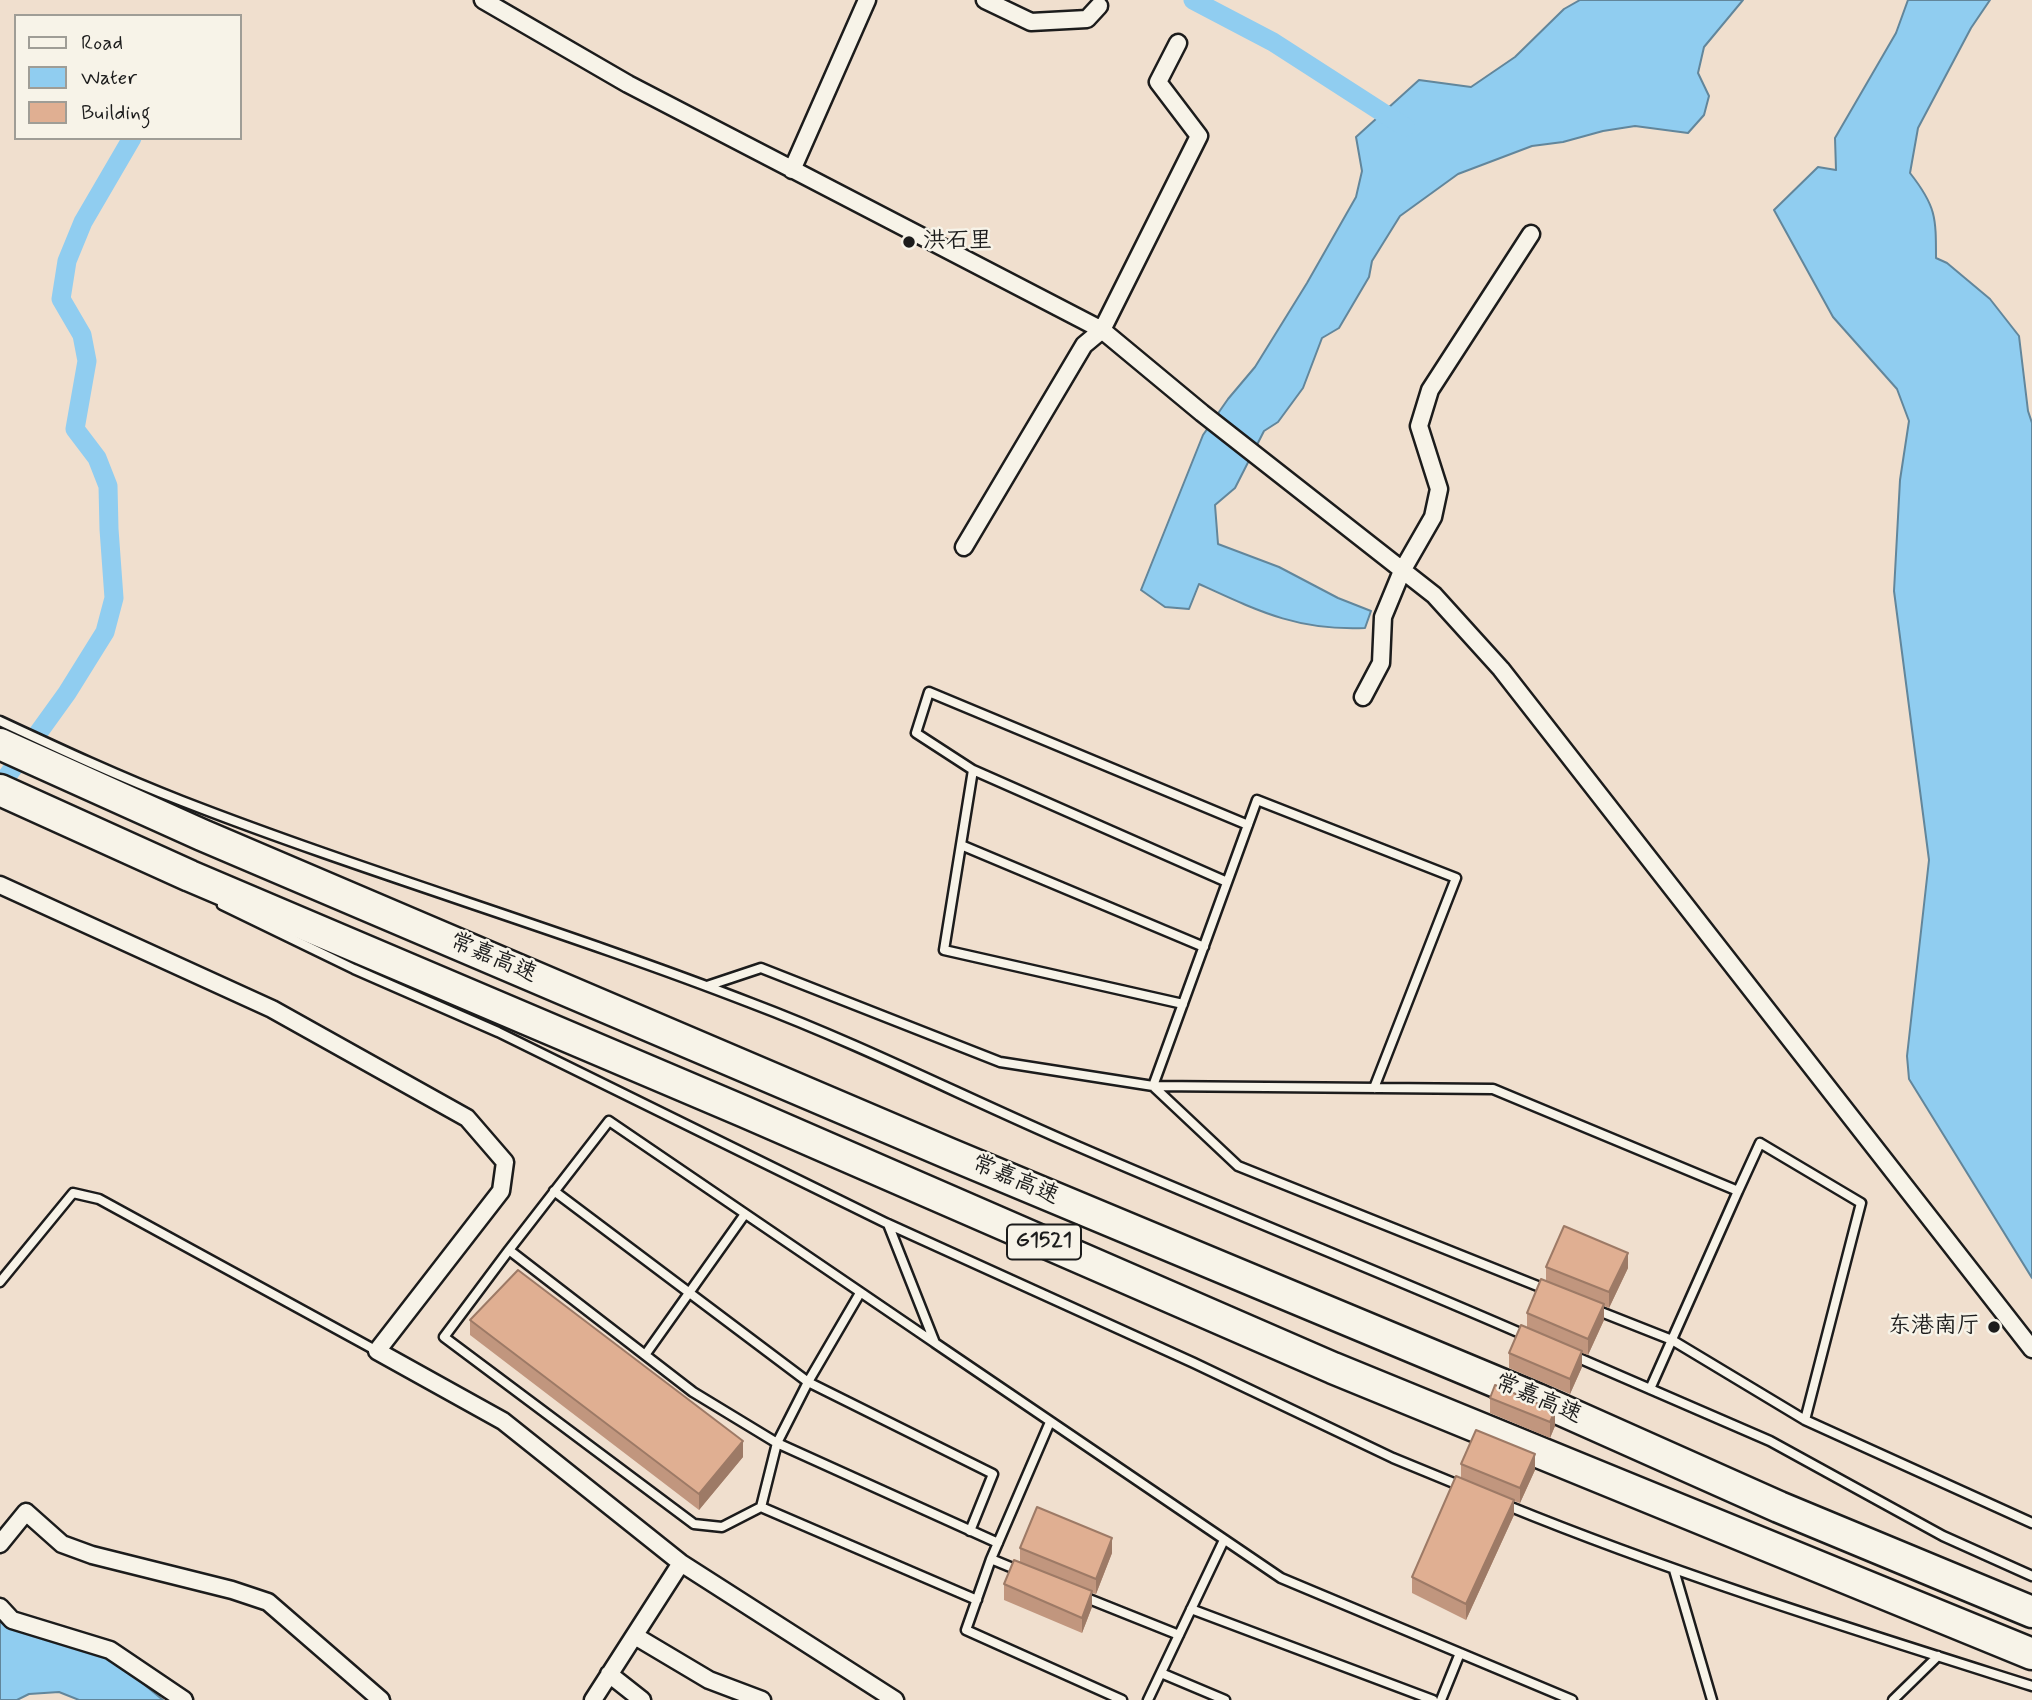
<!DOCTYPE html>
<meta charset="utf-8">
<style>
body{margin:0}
#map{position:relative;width:2032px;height:1700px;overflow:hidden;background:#f0dfce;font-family:Mynerve,sans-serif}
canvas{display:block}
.legend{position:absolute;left:14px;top:14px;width:228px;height:126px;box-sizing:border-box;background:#f7f3e8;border:2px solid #9f9d96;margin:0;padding:9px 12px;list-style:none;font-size:21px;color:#1c1c1c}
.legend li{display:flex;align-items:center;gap:14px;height:35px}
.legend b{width:35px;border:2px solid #9f9d96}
</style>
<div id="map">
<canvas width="2032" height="1700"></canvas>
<ul class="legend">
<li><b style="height:9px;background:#f7f3e8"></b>Road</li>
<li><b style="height:19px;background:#90cdf0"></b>Water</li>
<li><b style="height:19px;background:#e0af92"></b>Building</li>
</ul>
</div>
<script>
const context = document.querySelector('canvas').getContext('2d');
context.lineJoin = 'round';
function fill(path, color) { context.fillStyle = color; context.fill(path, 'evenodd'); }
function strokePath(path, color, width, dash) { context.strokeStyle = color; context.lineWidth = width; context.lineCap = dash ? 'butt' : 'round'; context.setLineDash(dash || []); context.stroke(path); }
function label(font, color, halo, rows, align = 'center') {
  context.font = font + ' Mynerve,"LXGW WenKai TC",sans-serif'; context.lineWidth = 5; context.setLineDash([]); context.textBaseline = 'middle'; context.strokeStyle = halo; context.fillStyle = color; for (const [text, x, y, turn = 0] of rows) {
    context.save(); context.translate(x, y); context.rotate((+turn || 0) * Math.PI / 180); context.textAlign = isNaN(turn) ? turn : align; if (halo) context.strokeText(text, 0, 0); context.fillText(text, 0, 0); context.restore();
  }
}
const water = new Path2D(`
 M 1580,0 L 1743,0 L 1704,47 L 1698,73 L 1709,96 L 1704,115 L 1688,133 L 1635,126 L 1603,131 L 1563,142 L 1532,146 L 1458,174 L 1400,216 L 1372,261 L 1369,277 L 1339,328 L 1322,338 L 1303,388 L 1278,422 L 1264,431 L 1235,488 L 1215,505 L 1218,544 L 1279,567 L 1338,598 L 1371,611 L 1365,628 C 1298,631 1258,611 1199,584 L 1189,609 L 1165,607 L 1141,590 L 1203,435 L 1228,399 L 1255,367 L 1307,283 L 1356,197 L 1362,171 L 1356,137 L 1419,80 L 1471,87 L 1515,57 L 1564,9 Z
 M 1908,0 L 1990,0 L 1971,28 L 1918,128 L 1910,173 C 1936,206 1936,217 1936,258 L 1947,263 L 1990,299 L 2019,336 L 2028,411 L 2032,423 L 2032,1278 L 1909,1079 L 1907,1056 L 1929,860 L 1894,591 L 1900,480 L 1909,421 L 1897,389 L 1833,317 L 1774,210 L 1818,167 L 1836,170 L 1835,138 L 1896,33 Z
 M 0,1620 L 7,1627 L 111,1657 L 163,1700 L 79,1700 L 59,1692 L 29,1694 L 17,1700 L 0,1700 Z`);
fill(water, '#90cdf0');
strokePath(water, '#62869b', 2);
strokePath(new Path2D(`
 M 1193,0 L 1273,42 L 1405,127
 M 0,786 L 67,693 L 105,632 L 114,598 L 109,529 L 108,486 L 97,458 L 75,429 L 87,361 L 82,335 L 61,299 L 67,261 L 83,222 L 132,138`), '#90cdf0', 19);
const service = new Path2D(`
 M 0,721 C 60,749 120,777 182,801 C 370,874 563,930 751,1003 C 862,1045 968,1099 1077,1146 C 1227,1211 1378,1271 1527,1336
 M 973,770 L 1227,882
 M 961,845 L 1204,947
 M 222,905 L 354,969 L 498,1032 L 888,1224 L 1194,1363 L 1393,1458 L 1461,1486
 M 707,986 L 761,968 L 1000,1062 L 1153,1086 L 1493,1089 L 1738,1191 L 1650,1389
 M 1183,1004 L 944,950 L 973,770 L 916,733 L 929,692 L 1248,825
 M 1374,1088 L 1456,878 L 1257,800 L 1153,1086 L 1238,1166 L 1545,1289
 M 554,1191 L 808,1382 L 993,1474 L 970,1531
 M 1738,1191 L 1760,1143 L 1861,1203 L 1805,1420
 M 888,1224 L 935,1343 L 1281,1578 L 1572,1700
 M 509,1250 L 444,1337 L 694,1524 L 722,1527 L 761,1507
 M 0,1282 L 73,1193 L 99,1199 L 377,1351
 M 860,1293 L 808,1382 L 777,1443 L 761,1507 L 977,1600
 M 1596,1310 L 1672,1340 L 1805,1420 L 2032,1523
 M 935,1343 L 609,1121 L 509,1250 L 693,1392 L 777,1443 L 998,1543
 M 645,1355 L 745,1214
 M 1574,1356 L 1770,1441 L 1943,1536 L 2032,1576
 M 1050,1422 L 991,1559 L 966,1630 L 1122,1700
 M 1506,1505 C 1677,1575 1855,1630 2032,1686
 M 991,1559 L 1020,1571
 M 1674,1570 L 1712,1700
 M 1084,1597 L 1179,1635
 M 1191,1609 L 1433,1700
 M 1161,1673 L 1225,1700
 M 1148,1700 L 1224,1540
 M 1441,1700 L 1460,1653
 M 1893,1700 L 1938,1656`);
const minor = new Path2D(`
 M 483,0 L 628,84 L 1102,330 L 1202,413 L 1434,595 L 1501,669 L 2032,1349
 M 985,0 L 1031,22 L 1087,19 L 1099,6
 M 792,170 L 867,0
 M 964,547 L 1084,345 L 1102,330 L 1199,136 L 1158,82 L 1178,43
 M 1363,697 L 1381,663 L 1383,617 L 1402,571 L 1433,517 L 1439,489 L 1419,426 L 1430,390 L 1531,234
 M 0,885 L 272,1009 L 467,1118 L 505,1162 L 501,1191 L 377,1351 L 503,1421 L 681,1563 L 895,1700
 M 0,1544 L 26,1512 L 62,1544 L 92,1555 L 232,1590 L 268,1602 L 381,1700
 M 0,1607 L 12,1620 L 110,1650 L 184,1700
 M 635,1636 L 709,1680 L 762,1700
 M 609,1674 L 642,1700
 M 593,1700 L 681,1563`);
const motorway = new Path2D(`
 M 0,744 L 202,835 L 950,1154 L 1537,1399 L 1779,1507 L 2032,1612
 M 0,790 L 190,876 L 745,1112 L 1333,1368 L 2032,1654`);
strokePath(service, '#1c1c1c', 13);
strokePath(minor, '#1c1c1c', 21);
strokePath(motorway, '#1c1c1c', 35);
strokePath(service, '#f7f3e8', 8);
strokePath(minor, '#f7f3e8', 16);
strokePath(motorway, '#f7f3e8', 30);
fill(new Path2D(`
 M 1546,1267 L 1628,1268 L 1609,1308 L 1604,1306 L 1604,1320 L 1588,1355 L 1582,1353 L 1582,1367 L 1570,1394 L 1509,1368 L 1509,1353 L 1527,1327 L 1527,1313 L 1546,1281 Z
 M 470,1320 L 743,1457 L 699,1510 L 470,1335 Z
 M 1495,1385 L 1555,1426 L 1550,1438 L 1490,1413 L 1490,1398 Z
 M 1461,1464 L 1535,1470 L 1520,1503 L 1514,1501 L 1514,1515 L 1466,1620 L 1412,1593 L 1412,1577 L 1461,1478 Z
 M 1020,1548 L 1112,1553 L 1096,1594 L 1092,1593 L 1092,1607 L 1082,1633 L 1004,1600 L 1004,1584 L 1020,1562 Z`), '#c1967e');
fill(new Path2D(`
 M 1628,1253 L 1628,1268 L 1609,1308 L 1609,1292 Z
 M 1604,1304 L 1604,1320 L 1588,1355 L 1588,1339 Z
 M 1582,1351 L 1582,1367 L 1570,1394 L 1570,1379 Z
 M 1555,1411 L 1555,1426 L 1550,1438 L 1550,1422 Z
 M 743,1441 L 743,1457 L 699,1510 L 699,1494 Z
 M 1535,1454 L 1535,1470 L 1520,1503 L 1520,1488 Z
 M 1514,1500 L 1514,1515 L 1466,1620 L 1466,1604 Z
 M 1112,1538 L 1112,1553 L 1096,1594 L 1096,1579 Z
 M 1092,1591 L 1092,1607 L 1082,1633 L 1082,1618 Z`), '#9d7a66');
const building = new Path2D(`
 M 1564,1226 L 1628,1253 L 1609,1292 L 1546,1267 Z
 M 518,1270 L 743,1441 L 699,1494 L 470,1320 Z
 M 1541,1279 L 1604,1304 L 1588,1339 L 1527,1313 Z
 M 1521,1325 L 1582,1351 L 1570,1379 L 1509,1353 Z
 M 1495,1385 L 1555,1411 L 1550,1422 L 1490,1398 Z
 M 1476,1430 L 1535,1454 L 1520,1488 L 1461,1464 Z
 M 1456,1476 L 1514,1500 L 1466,1604 L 1412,1577 Z
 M 1037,1507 L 1112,1538 L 1096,1579 L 1020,1548 Z
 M 1014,1560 L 1092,1591 L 1082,1618 L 1004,1584 Z`);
fill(building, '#e0af92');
strokePath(building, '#9d7a66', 2);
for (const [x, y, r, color] of [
 [909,242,7,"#1c1c1c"],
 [1994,1327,7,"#1c1c1c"]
]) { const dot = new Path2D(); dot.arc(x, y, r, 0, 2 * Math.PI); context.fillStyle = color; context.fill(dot); strokePath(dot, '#f7f3e8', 2.5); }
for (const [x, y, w] of [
 [1044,1242,74]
]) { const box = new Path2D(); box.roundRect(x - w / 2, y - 17.5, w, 35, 5); context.fillStyle = '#f7f3e8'; context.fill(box); strokePath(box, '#1c1c1c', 2); }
label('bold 21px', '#1c1c1c', null, [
 ["G1521",1044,1242]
]);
label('23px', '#1c1c1c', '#f7f3e8', [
 ["洪石里",923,242],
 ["东港南厅",1980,1327,"right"]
], 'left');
label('23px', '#1c1c1c', '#f7f3e8', [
 ["常嘉高速",493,959,23],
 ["常嘉高速",1015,1181,23],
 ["常嘉高速",1538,1400,23]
]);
</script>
